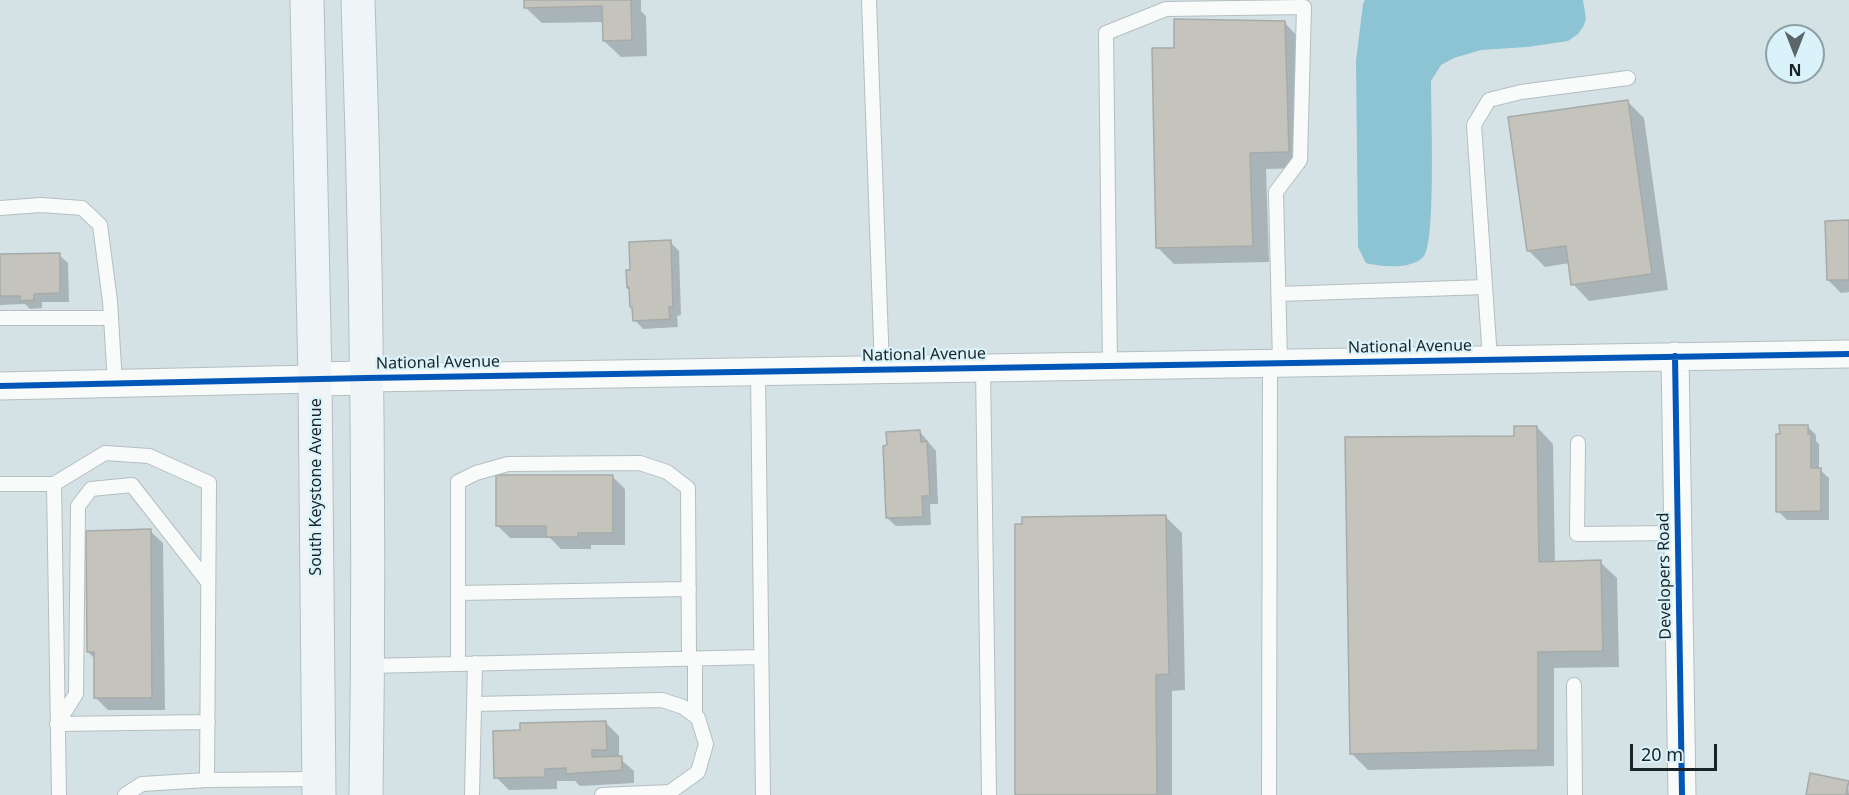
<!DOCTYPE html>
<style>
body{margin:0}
#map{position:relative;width:1849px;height:795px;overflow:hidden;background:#d4e2e6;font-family:"Noto Sans",sans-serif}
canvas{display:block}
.north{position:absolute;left:1765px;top:24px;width:60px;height:60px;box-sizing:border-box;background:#daf3fa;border:2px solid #8da0a5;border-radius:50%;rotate:180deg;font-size:16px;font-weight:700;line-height:24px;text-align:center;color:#1a2326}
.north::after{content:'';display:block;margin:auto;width:21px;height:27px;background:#5b6669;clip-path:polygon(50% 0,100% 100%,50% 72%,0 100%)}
.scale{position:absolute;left:1630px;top:744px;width:87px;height:27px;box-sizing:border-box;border:3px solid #1a2326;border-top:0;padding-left:8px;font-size:18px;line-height:21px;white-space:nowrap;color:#1a2326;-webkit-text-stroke:4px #daf3fa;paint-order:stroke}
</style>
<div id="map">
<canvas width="1849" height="795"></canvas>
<div class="north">N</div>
<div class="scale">20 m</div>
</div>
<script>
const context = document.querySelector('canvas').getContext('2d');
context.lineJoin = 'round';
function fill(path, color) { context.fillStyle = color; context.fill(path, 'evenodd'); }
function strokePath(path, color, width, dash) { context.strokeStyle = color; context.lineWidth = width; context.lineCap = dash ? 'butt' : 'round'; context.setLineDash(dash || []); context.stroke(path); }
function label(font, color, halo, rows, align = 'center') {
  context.font = font + ' "Noto Sans",sans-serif'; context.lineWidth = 4.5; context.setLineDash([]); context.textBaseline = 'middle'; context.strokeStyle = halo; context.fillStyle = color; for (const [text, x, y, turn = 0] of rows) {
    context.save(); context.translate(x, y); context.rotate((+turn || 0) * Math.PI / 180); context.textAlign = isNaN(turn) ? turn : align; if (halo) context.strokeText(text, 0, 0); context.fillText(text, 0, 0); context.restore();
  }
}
fill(new Path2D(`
 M 1365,0 L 1583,0 L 1586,19 L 1583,27 L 1578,34 L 1568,41 L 1527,47 L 1481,50 L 1454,58 L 1441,65 L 1431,81 C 1431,108 1436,242 1424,256 C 1412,270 1382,267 1366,263 L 1358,247 L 1356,61 L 1363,4 Z`), '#8dc4d3');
fill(new Path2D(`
 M 523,0 L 641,0 L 641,11 L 646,16 L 647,56 L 621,57 L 604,41 L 604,22 L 542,23 L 525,7 L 525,3 Z
 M 1284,22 L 1300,39 L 1305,168 L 1266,169 L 1269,262 L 1174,264 L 1158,248 L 1176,49 Z
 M 1628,102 L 1644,118 L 1668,290 L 1589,301 L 1573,284 L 1570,263 L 1545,267 L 1528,250 Z
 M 1849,222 L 1849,292 L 1841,293 L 1828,280 Z
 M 670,242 L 679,251 L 681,315 L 677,316 L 678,327 L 643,329 L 635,320 L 634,309 L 632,307 L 631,290 L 628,287 Z
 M 59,255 L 68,263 L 69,302 L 42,302 L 42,308 L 30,309 L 25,304 L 0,305 L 0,256 Z
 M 1807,426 L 1816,435 L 1816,441 L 1819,444 L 1819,469 L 1829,478 L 1829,520 L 1787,520 L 1778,511 Z
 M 1537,427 L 1553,444 L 1555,563 L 1600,562 L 1617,578 L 1619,667 L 1554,668 L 1554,766 L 1368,770 L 1351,753 L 1515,437 Z
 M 920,432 L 936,451 L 938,504 L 930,504 L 931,525 L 896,526 L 887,518 Z
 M 612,476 L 625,489 L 625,545 L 591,545 L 591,549 L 561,549 L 550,538 L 510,538 L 497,525 Z
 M 1166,517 L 1182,533 L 1185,690 L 1172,691 L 1172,795 L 1017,795 Z
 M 150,531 L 163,543 L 165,710 L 108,710 L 95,697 L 95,659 L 88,652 Z
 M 606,723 L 619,736 L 619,758 L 634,771 L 634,783 L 580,786 L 575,781 L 557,781 L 557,789 L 509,790 L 496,777 L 522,732 Z
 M 1848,782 L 1849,795 L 1807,795 Z`), '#0003');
const building = new Path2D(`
 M 524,0 L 631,0 L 632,40 L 603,41 L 602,6 L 524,8 Z
 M 1174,19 L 1285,21 L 1289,152 L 1250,153 L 1253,246 L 1156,248 L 1152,48 L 1174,48 Z
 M 1628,100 L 1652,274 L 1571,285 L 1566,246 L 1527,251 L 1508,117 Z
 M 1849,220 L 1849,280 L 1827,280 L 1825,221 Z
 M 671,240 L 673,307 L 669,307 L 670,319 L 633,321 L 632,307 L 630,307 L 629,287 L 627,288 L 626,270 L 630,270 L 629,242 Z
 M 60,253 L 60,293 L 34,294 L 34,300 L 20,301 L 20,296 L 0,296 L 0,254 Z
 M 1779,425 L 1808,425 L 1808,434 L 1811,434 L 1811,468 L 1821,468 L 1821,511 L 1776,512 L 1776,434 L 1780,434 Z
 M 1514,426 L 1537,426 L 1539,562 L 1601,560 L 1603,651 L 1538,652 L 1538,750 L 1350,754 L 1345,437 L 1514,436 Z
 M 920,430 L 921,442 L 927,441 L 930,496 L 922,496 L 923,517 L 886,518 L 883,446 L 887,445 L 886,432 Z
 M 496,475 L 613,475 L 613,533 L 578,533 L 578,537 L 546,537 L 546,526 L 496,526 Z
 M 1166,515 L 1169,674 L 1156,675 L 1157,795 L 1015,795 L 1015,524 L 1022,524 L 1022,517 Z
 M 151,529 L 152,698 L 94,698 L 94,652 L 87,652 L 86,531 Z
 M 606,721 L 607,750 L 592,750 L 592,757 L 622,756 L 622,770 L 566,774 L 566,768 L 545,769 L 545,777 L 494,778 L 493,731 L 520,730 L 520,723 Z
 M 1810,773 L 1849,781 L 1846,793 L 1849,795 L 1806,795 Z`);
fill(building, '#c4c4bc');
strokePath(building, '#a6aaa8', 1.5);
const service = new Path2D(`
 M 869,0 L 882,369
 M 0,208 L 41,205 L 82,208 L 100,225 L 110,301 L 115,384
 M 1279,294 L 1485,287
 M 0,318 L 110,318
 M 1490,359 L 1474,125 L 1489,100 L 1521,92 L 1628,78
 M 1110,366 L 1106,33 L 1166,9 L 1304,7 L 1300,160 L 1276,192 L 1280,363
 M 983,368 L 989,795
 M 758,372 L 763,795
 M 1578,443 L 1577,534 L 1678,533
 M 0,484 L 54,484 L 105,453 L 149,456 L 209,483 L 207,780
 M 54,484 L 59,795
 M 458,593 L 689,589
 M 458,664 L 458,482 L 476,473 L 508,464 L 640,463 L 667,472 L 688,488 L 689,659
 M 368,666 L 760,657
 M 1574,685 L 1575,795
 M 474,704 L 662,700 L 683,707 L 698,718 L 706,744 L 698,772 L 670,792 L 602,795
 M 695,716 L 695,659
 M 57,724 L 76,694 L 78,506 L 91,489 L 132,485 L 208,582
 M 57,724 L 208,722
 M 125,795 L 142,784 L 207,780 L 318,779
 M 472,795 L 475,663
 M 1269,795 L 1270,363`);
const minor = new Path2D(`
 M 1675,356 L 1682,795
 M 366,378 L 1849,354
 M 0,386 L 315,379`);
const tertiary = new Path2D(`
 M 315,379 L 366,378`);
const secondary = new Path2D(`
 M 307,0 L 315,379 L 319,795
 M 358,0 C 367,265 370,530 366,795`);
strokePath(service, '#b4bec1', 16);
strokePath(minor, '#b4bec1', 29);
strokePath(tertiary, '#b4bec1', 35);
strokePath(secondary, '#b4bec1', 35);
strokePath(service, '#f9fbfb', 14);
strokePath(minor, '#f9fbfb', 27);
strokePath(tertiary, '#f9fbfb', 33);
strokePath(secondary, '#eff5f6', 33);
strokePath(new Path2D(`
 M 1675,356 L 1682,795
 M 0,386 L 366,378 L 1849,354`), '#0057b8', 6);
label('16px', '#1a2326', '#daf3fa', [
 ["National Avenue",1410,347,-1],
 ["National Avenue",924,355,-1],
 ["National Avenue",438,363,-1],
 ["South Keystone Avenue",316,487,-90],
 ["Developers Road",1665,576,-91]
]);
</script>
